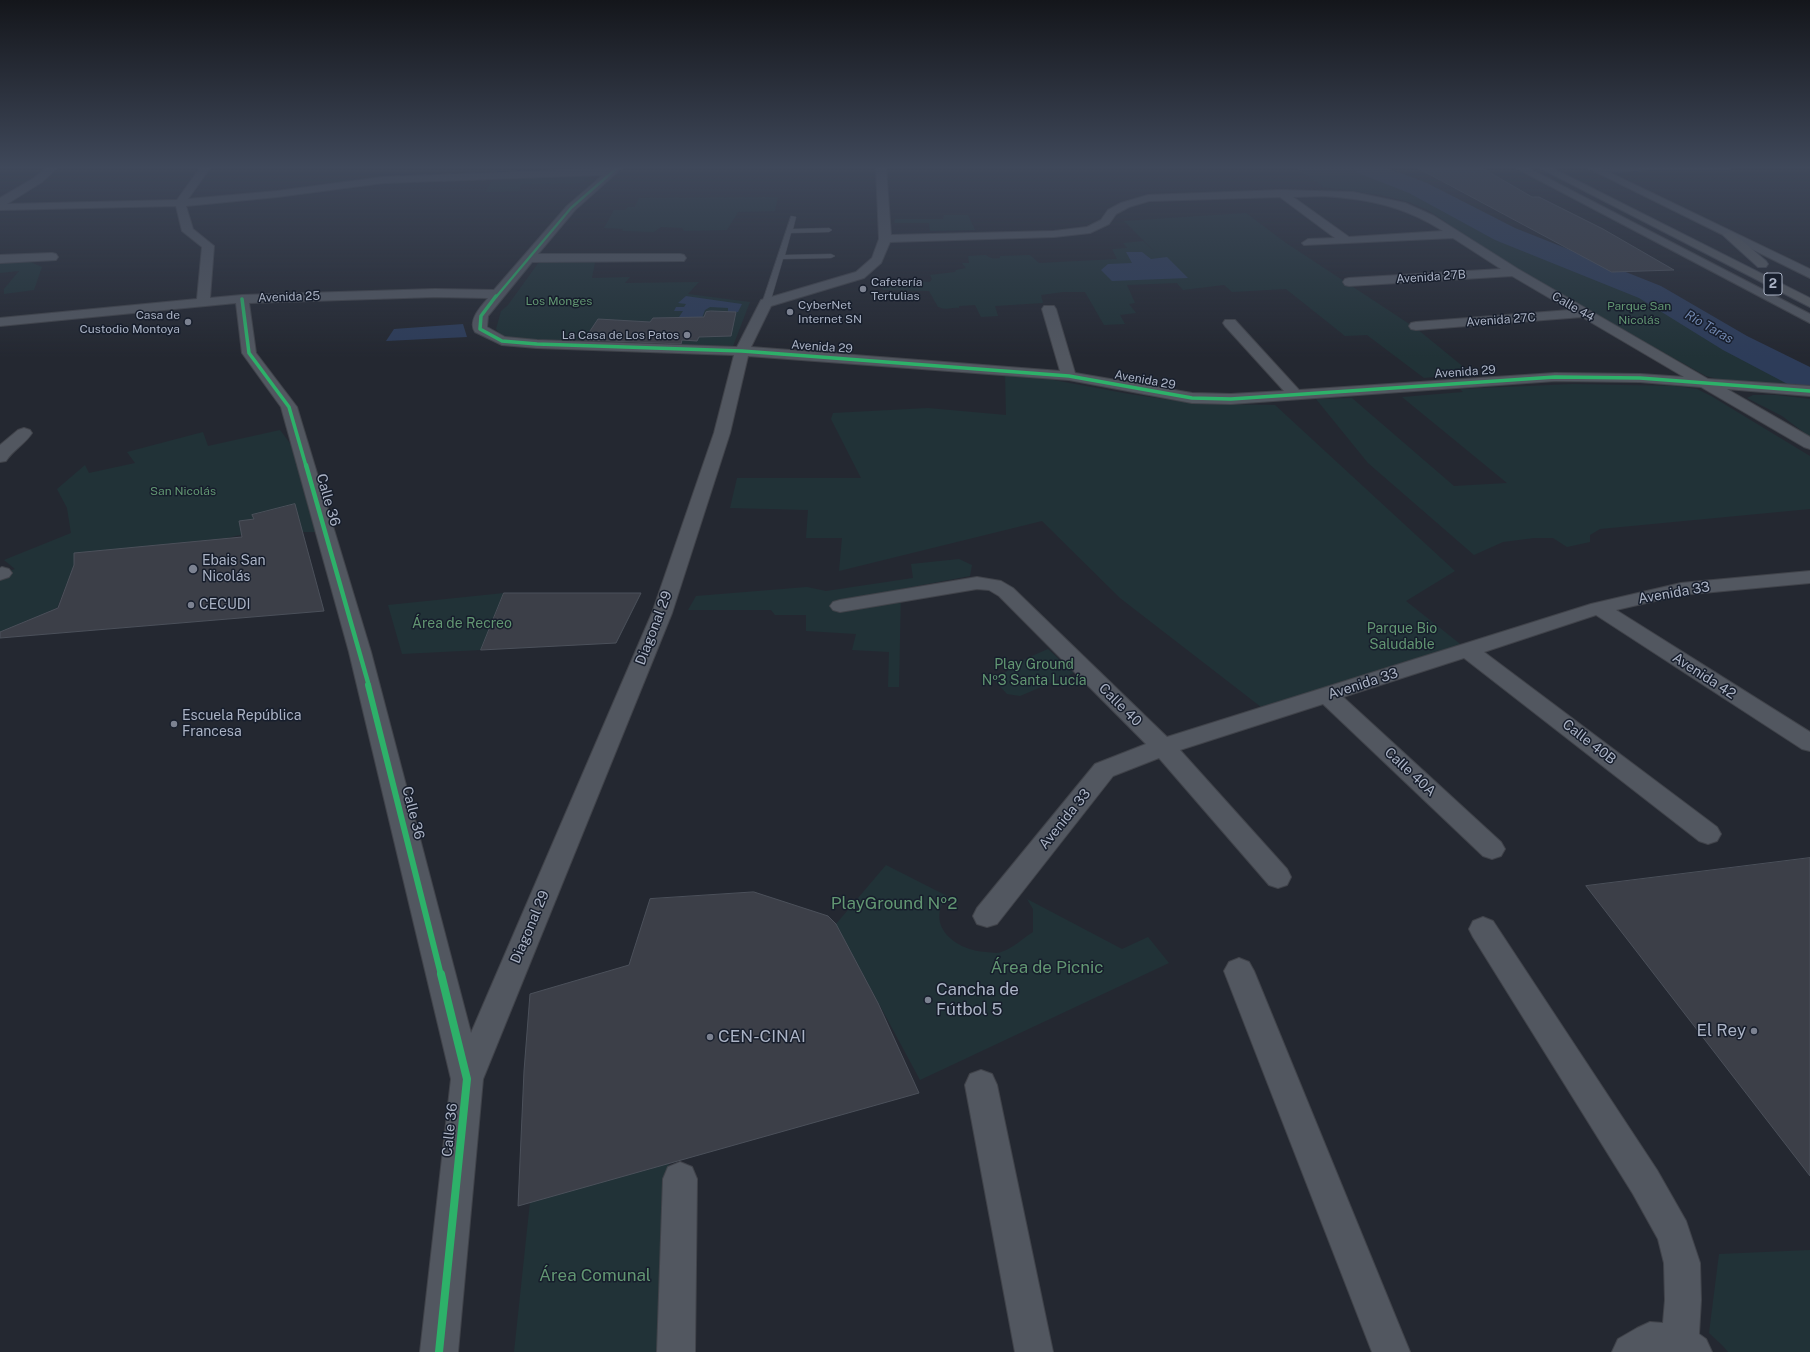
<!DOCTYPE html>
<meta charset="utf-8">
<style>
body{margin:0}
canvas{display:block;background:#242831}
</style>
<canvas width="1810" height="1352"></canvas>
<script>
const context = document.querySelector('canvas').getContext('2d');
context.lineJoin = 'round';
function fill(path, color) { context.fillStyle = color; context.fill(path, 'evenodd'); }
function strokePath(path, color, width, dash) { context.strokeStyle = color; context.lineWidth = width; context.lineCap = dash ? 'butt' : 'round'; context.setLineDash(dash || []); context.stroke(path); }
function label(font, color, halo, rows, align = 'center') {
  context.font = font + ' "Public Sans",sans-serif'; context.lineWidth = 3; context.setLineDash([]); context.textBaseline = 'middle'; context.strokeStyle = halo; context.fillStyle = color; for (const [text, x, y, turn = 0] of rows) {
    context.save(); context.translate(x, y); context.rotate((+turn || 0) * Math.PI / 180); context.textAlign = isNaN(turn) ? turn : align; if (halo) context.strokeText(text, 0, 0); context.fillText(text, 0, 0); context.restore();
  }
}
fill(new Path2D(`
 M 1297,168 L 1365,168 L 1416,188 L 1503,235 L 1648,293 L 1736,344 L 1810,382 L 1810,388 L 1730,382 L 1706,376 L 1517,271 L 1428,210 L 1409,202 L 1381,195 L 1323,187 Z
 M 590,175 L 581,183 L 522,184 L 519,191 L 485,192 L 494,177 Z
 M 778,197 L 775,211 L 738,212 L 727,230 L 684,231 L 682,228 L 661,227 L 654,232 L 622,231 L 623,229 L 604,228 L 614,210 L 625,210 L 628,207 L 635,207 L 639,198 Z
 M 1246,213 L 1286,243 L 1417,329 L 1471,373 L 1424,378 L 1367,335 L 1345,336 L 1286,289 L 1232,292 L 1224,285 L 1183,290 L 1177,283 L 1127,285 L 1135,303 L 1129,304 L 1136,313 L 1120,315 L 1125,324 L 1104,325 L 1085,292 L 1063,292 L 1041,295 L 1043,303 L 995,306 L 998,316 L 981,317 L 975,305 L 959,306 L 959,308 C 949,307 949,311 938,307 L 929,291 L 883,290 L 880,279 L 930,282 L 932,279 L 930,275 L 955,272 L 956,270 L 966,268 L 962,263 L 969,263 L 968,256 L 986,255 C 991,259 994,259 1000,258 L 1000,256 L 1030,255 L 1039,263 L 1117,259 L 1112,249 L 1127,248 L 1123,243 L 1143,241 L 1156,253 L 1124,221 Z
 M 944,215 L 968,215 L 975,230 L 930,231 L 929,223 L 894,223 L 895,219 L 943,219 Z
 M 28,261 L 42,267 L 34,290 L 4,294 L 4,289 L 19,271 L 0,273 L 0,262 Z
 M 539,262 L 595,262 L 592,278 L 630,277 L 625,283 L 699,282 L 688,294 L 750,302 L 733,346 L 503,338 L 496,329 L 501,311 L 508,305 Z
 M 1005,371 L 1129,394 L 1199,404 L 1275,405 L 1455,571 L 1406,601 L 1469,651 L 1261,707 L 1120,598 L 1042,521 L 839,571 L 842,538 L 806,538 L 808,510 L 730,508 L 737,478 L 861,478 L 831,419 L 833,413 L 928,408 L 1006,415 Z
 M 1573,384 L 1675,386 L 1697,389 L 1711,396 L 1810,456 L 1810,509 L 1600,529 L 1590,535 L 1590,542 L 1567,547 L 1553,538 L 1534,538 L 1503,542 L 1474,555 L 1368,463 L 1316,399 L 1352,398 L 1454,486 L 1507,483 L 1402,397 L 1463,392 L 1460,389 Z
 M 1753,395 L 1776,395 L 1810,399 L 1810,437 L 1782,416 L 1747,398 Z
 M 280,430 L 305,463 L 307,503 L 316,532 L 303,532 L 254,542 L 249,533 L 227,538 L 75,553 L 74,565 L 57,608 L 0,632 L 0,574 L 15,569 L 4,560 L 71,533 L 67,508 L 57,489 L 85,465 L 89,473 L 135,463 L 127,452 L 203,432 L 208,446 Z
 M 959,559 L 972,565 L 970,576 L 901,589 L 899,687 L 888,687 L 889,652 L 852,650 L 856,634 L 806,631 L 806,615 L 775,615 L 771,610 L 688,610 L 696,596 L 807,587 L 826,591 L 913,578 L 911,564 Z
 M 504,593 L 481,650 L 402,654 L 388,605 Z
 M 1048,649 L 1074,673 L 1020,696 L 1007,694 L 994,680 L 1025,659 Z
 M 886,865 L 947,896 C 924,926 957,951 986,952 C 990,952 997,954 1001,952 C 1012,949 1023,938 1033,932 L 1033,909 L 1027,899 L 1122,949 L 1148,937 L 1169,963 L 920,1080 L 836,924 Z
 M 669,1153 L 666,1352 L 514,1352 L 533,1174 Z
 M 1810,1250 L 1810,1352 L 1728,1352 L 1723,1346 L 1709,1333 L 1719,1254 Z`), '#213237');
fill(new Path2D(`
 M 1126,252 L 1142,252 L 1151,259 L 1167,257 L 1188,278 L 1112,281 L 1101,270 L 1108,264 L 1132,263 Z
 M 686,296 L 742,304 L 738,312 L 728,312 L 728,308 L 710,307 L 705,310 L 702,318 L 679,317 L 683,311 L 674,311 L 676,307 L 684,307 L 686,304 L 678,303 Z
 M 463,324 L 467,337 L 386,341 L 394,329 Z`), '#2d3c59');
fill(new Path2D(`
 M 1355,168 L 1387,168 L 1427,183 L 1515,228 L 1661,286 L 1747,336 L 1810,367 L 1810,392 L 1797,389 L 1723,350 L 1639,298 L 1495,240 L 1409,193 L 1358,173 Z`), '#2d3c59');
const building = new Path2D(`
 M 1418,168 L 1482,168 L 1532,197 L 1539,197 L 1603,229 L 1674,270 L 1612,272 Z
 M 711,311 L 736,312 L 731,336 L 699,337 L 697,341 L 682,340 L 681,344 L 584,340 L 598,319 L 650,322 L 653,318 L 704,317 L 706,312 Z
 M 295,504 L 324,611 L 0,638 L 0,632 L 58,608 L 74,565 L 74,553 L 242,537 L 239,521 L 254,519 L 252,515 Z
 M 504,593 L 641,593 L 616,643 L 481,650 Z
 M 1810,858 L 1810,1176 L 1586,886 Z
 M 754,892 L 828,916 L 836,924 L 878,1003 L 919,1093 L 518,1206 L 524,1071 L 530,994 L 629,965 L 650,899 Z`);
fill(building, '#3c3f48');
strokePath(building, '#4b505a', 1);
const service = new Path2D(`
 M 1639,168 L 1732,168 L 1729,170 L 1651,170 L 1601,173 L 1598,171 L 1601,169 Z
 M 791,216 L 796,217 L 793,229 L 829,228 L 832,230 L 829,232 L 791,233 L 785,255 L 831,254 L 835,256 L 831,258 L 783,259 L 770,303 L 769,305 L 763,305 L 762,303 Z`);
const minor = new Path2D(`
 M 46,168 L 57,168 L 42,182 L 7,204 L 177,200 L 200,168 L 210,168 L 188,199 L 277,191 L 383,177 L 622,168 L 575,210 L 538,254 L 680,254 L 684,255 L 686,258 L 684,261 L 532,262 L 488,316 L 487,327 L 505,337 L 537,340 L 737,347 L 761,300 L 856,272 L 872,258 L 879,239 L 876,168 L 886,168 L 891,235 L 1054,231 L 1087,227 L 1101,220 L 1108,210 L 1121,203 L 1148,195 L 1281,190 L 1353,192 L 1405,203 L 1434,216 L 1518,269 L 1708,379 L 1810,386 L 1810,396 L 1727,389 L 1810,437 L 1810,449 L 1804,447 L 1701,387 L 1640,382 L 1555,381 L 1231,404 L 1192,403 L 1069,380 L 748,356 L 730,433 L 672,613 L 483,1079 L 458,1352 L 420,1352 L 451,1079 L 349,652 L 281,407 L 242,353 L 236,303 L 0,326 L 0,318 L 197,299 L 202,247 L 182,231 L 176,206 L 0,210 L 0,198 L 34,178 ZM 603,175 L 567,206 L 494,290 L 435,289 L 242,295 L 210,298 L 214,246 L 193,229 L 186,206 L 277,197 L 383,183 ZM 1323,196 C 1369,199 1404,206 1443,231 L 1349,237 L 1293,197 ZM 1280,197 L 1335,238 L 1308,239 L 1302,243 L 1304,245 L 1453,238 L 1501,269 L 1349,278 L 1345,279 L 1343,282 L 1345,285 L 1349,286 L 1512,276 L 1570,310 L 1416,322 L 1411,323 L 1409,326 L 1411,329 L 1416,330 L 1582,317 L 1684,377 L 1640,374 L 1555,373 L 1299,390 L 1235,320 L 1225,320 L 1223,323 L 1225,326 L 1284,391 L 1231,394 L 1192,393 L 1075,373 L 1056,309 L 1054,306 L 1044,306 L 1042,309 L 1060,371 L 751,347 L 771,306 L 864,278 L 881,263 L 890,242 L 1054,237 L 1090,233 L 1109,224 L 1116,214 L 1129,207 L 1149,201 ZM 435,297 L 488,298 C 482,306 467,320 475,332 L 502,345 L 537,348 L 734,355 L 714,433 L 652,613 L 471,1033 L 371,652 L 297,407 L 256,353 L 249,303 Z
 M 1516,168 L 1528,168 L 1810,314 L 1810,323 Z
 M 1588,168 L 1600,168 L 1810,269 L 1810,278 Z
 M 52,253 L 56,254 L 58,257 L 56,260 L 0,263 L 0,255 Z
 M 24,428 L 30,430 L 32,433 C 25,444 13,450 6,461 L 0,462 L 0,445 L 18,430 Z
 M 2,567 L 9,569 L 12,573 L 9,577 L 0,580 L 0,568 Z
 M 1810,571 L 1810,583 L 1681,595 L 1616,610 L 1810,732 L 1810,751 L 1802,749 L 1596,615 L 1484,652 L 1717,827 L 1721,834 L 1717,841 L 1708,844 L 1699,841 L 1464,658 L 1343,697 L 1501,842 L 1505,849 L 1501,856 L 1492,859 L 1483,856 L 1323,704 L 1180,750 L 1287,869 L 1291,877 L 1287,885 L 1278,888 L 1269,885 L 1159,758 L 1113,776 L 997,924 L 987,927 L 977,924 L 973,916 L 977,908 L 1095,764 L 1146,744 L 999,596 L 989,590 L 977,589 L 840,612 L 833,610 L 830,606 L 833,602 L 840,600 L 977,577 L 1001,581 L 1013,588 L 1167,737 L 1591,604 L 1681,583 Z
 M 1483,917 L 1493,921 L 1657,1170 L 1686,1221 L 1700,1263 L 1701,1300 L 1699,1334 L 1706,1339 L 1712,1352 L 1612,1352 L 1618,1339 L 1637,1328 L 1650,1322 L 1663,1323 L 1665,1300 L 1664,1263 L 1658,1239 L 1633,1194 L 1473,937 L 1469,929 L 1473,921 Z
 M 1239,958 L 1249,962 L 1254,971 L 1410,1352 L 1372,1352 L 1224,971 L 1229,962 Z
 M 981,1070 L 992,1074 L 997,1085 L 1053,1352 L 1015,1352 L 965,1085 L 970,1074 Z
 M 680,1162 L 692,1167 L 697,1179 L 695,1352 L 657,1352 L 663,1179 L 668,1167 Z`);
const trunk = new Path2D(`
 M 1540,168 L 1552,168 L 1810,298 L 1810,307 Z
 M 1729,232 L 1733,233 L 1766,261 L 1768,264 L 1766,267 L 1758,267 L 1725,237 L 1723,235 Z`);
strokePath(service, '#40434a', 1);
strokePath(minor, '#40434a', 2);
strokePath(trunk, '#40444e', 2);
fill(service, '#525760');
fill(minor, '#525760');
fill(trunk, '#565a60');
strokePath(new Path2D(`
 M 496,297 L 571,208 L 617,168`), '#2db169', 2.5);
strokePath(new Path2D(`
 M 496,296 L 481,316 L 480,329 L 502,341 L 537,344 L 742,351 L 1069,376 L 1192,398 L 1231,399 L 1555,377 L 1640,378 L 1810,391
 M 242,299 L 249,353 L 289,407 L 306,466`), '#2db169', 3.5);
strokePath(new Path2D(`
 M 306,465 L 369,686`), '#2db169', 4.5);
strokePath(new Path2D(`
 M 368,685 L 441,975`), '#2db169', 6);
strokePath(new Path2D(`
 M 439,1352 L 467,1079 L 441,974`), '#2db169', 8);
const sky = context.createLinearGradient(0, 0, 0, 357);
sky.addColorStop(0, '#14161b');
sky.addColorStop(0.47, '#3f485a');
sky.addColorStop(1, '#3f485a00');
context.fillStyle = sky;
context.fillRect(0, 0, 1810, 357);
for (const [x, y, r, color] of [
 [863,289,4,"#7c8291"],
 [790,312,4,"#7c8291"],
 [188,322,4,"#7c8291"],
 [687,335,4,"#7c8291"],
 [193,569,5,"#7c8291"],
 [191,605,4,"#7c8291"],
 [174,724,4,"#7c8291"],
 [928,1000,4,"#7c8291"],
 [1754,1031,4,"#7c8291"],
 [710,1037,4,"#7c8291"]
]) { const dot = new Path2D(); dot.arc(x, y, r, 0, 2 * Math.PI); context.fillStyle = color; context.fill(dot); strokePath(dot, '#171e2c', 1.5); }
label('12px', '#abb3c5', '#171e2c', [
 ["Avenida 27B",1431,277,-4],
 ["Avenida 25",289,297,-2],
 ["Calle 44",1573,307,30],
 ["Avenida 27C",1501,320,-4],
 ["Avenida 29",822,347,4],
 ["Avenida 29",1465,372,-4],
 ["Avenida 29",1145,380,10]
]);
label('12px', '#abb3c5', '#171e2c', [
 ["Cafetería",871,282],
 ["Tertulias",871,296],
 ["CyberNet",798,305],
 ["Internet SN",798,319],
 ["Casa de",180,315,"right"],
 ["Custodio Montoya",180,329,"right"],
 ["La Casa de Los Patos",679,335,"right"]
], 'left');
label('12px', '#629672', '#171e2c', [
 ["Los Monges",559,301],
 ["Parque San",1639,306],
 ["Nicolás",1639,320],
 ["San Nicolás",183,491]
]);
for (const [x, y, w] of [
 [1773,284,18]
]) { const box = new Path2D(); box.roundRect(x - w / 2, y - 11, w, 22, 3); context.fillStyle = '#171e2c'; context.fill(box); strokePath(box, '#abb3c5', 1); }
label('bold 13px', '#abb3c5', null, [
 ["2",1773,284]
]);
label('italic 13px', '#7187af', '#171e2c', [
 ["Río Taras",1709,327,30]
]);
label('14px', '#abb3c5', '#171e2c', [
 ["Calle 36",328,500,74],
 ["Avenida 33",1674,593,-10],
 ["Diagonal 29",654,628,-69],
 ["Avenida 42",1704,676,33],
 ["Avenida 33",1363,684,-18],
 ["Calle 40",1120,705,45],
 ["Calle 40B",1589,742,38],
 ["Calle 40A",1410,772,43],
 ["Calle 36",413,813,76],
 ["Avenida 33",1065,819,-51],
 ["Diagonal 29",530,927,-67],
 ["Calle 36",450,1130,-84]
]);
label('14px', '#abb3c5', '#171e2c', [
 ["Ebais San",202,561],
 ["Nicolás",202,577],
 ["CECUDI",199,605],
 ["Escuela República",182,716],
 ["Francesa",182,732]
], 'left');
label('14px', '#629672', '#171e2c', [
 ["Área de Recreo",462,624],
 ["Parque Bio",1402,629],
 ["Saludable",1402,645],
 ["Play Ground",1034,665],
 ["Nº3 Santa Lucía",1034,681]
]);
label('17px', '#629672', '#171e2c', [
 ["PlayGround Nº2",894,904],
 ["Área de Picnic",1047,968],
 ["Área Comunal",595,1276]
]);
label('17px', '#abb3c5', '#171e2c', [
 ["Cancha de",936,990],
 ["Fútbol 5",936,1010],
 ["El Rey",1746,1031,"right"],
 ["CEN-CINAI",718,1037]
], 'left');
</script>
